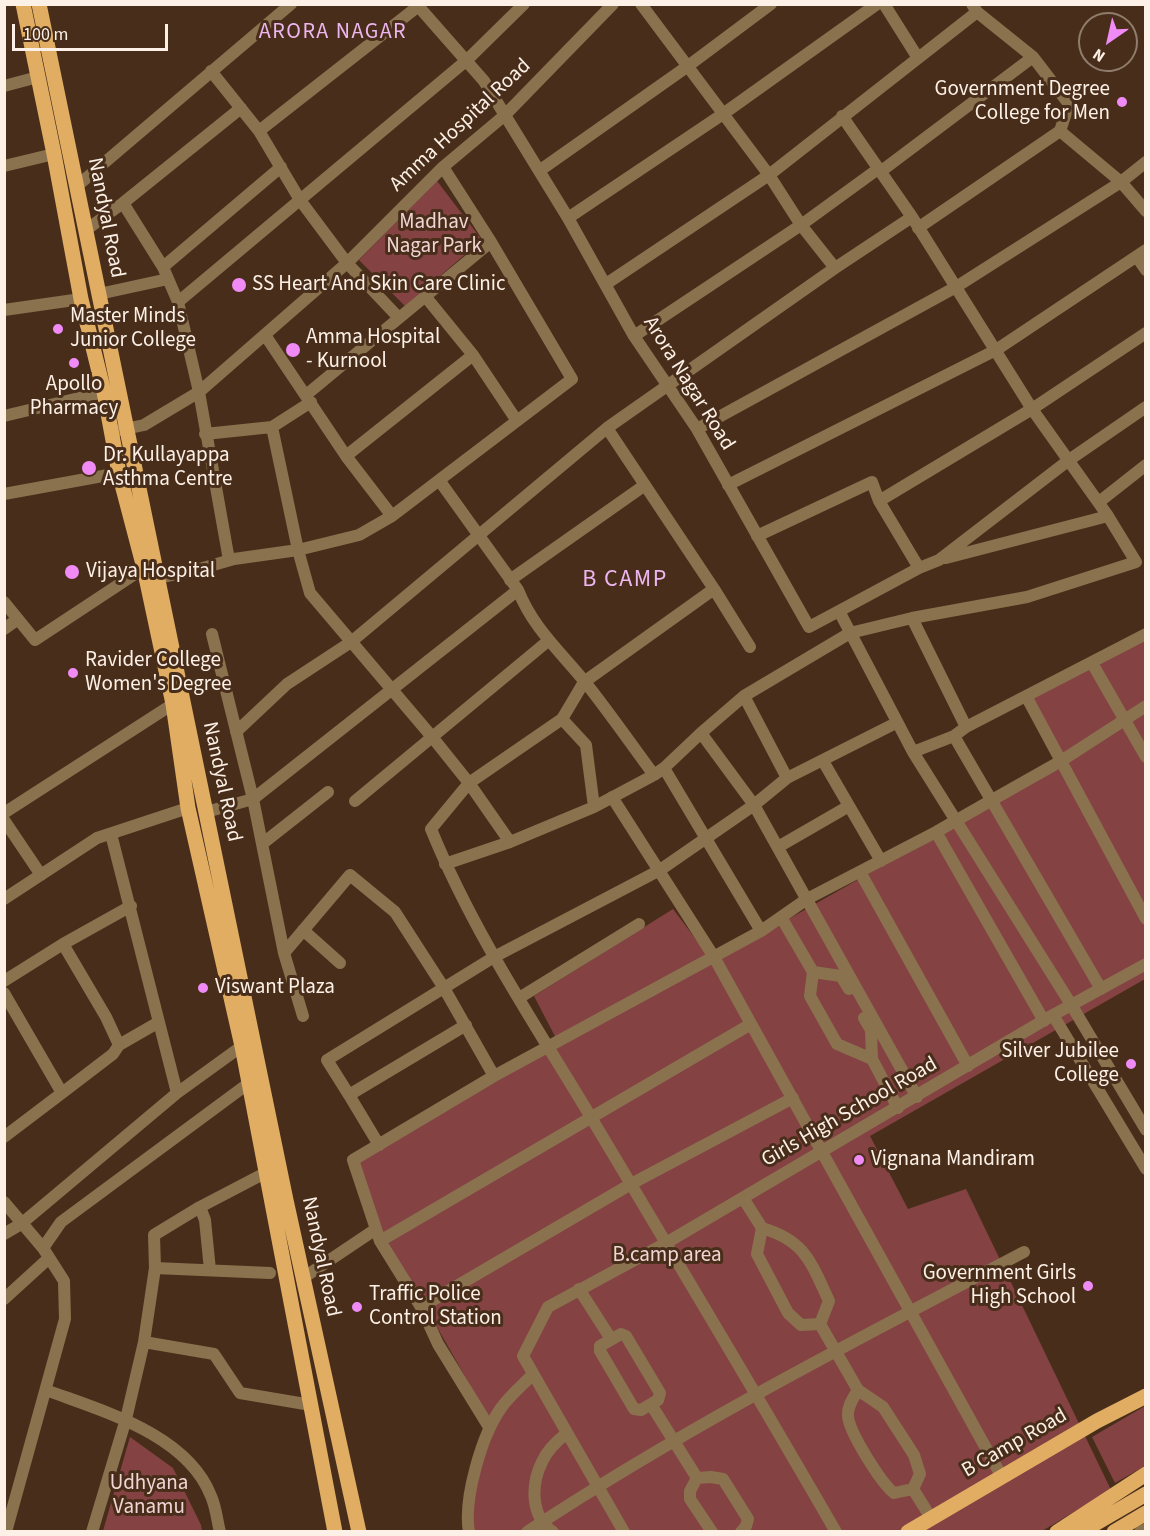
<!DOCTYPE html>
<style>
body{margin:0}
#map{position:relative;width:1150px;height:1536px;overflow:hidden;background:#482e1a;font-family:"Source Sans 3",sans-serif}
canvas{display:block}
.frame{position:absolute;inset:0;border:6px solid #fdf0e6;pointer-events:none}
.north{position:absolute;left:1078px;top:12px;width:60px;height:60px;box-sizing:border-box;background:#482e1a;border:2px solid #907c6c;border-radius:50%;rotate:214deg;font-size:16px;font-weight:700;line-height:24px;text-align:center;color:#fdf0e6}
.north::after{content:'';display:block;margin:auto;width:21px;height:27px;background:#f08bf6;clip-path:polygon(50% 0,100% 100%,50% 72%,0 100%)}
.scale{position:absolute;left:12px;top:24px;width:156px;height:27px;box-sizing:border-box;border:3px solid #fdf0e6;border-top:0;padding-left:8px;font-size:18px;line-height:21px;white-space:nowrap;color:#fdf0e6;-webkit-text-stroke:4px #482e1a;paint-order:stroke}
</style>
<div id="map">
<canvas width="1150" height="1536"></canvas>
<div class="frame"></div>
<div class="north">N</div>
<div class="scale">100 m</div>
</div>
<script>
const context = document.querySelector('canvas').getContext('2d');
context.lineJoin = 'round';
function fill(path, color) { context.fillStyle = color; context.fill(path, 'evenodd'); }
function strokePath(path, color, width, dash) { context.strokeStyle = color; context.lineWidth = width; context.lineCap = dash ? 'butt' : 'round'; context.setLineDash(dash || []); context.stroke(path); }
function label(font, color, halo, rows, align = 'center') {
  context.font = font + ' "Source Sans 3",sans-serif'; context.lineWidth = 6; context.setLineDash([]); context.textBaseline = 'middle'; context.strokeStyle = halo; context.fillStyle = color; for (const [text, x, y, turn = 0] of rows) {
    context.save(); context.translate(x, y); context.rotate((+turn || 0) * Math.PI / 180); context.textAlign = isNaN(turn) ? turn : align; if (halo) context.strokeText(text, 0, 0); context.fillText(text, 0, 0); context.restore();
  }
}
fill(new Path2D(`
 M 437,181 L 482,240 L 405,306 L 359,260 Z
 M 1145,636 L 1145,979 L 870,1136 L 908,1209 L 966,1189 L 1111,1490 L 1042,1531 L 474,1531 C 467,1497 483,1461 495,1429 L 421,1299 L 382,1237 L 358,1162 L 559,1044 L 534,996 L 673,909 L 713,962 L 1065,762 L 1033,698 Z
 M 1145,1406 L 1145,1466 L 1115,1483 L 1092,1437 Z
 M 130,1437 L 173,1468 L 201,1525 L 202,1531 L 103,1531 Z`), '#854243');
strokePath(new Path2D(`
 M 641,4 L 769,175 L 801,225 L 835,268
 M 884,4 L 918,58
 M 972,4 L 977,12 L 1033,57 L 1069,104 L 1060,131 L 1121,182 L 1146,211
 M 419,7 L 484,81 L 568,218 L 634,336 L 697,429 L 809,627 L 839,611 L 913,752 L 1072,1006 L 1146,1130
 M 211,71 L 259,131 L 300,200 L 347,263 L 399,318
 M 4,86 L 38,77
 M 259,131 L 421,4
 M 4,166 L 54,154
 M 539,171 L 688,66 L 771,4
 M 880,172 L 1033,57
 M 77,186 L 291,4
 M 123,203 L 163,267 L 178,302 L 199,392 L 229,560
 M 568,218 L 723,114 L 877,4
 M 918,228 L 1060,131
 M 86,230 L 123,203 L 241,108
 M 1137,257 L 1146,270
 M 163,267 L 281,167
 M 606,284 L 769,175 L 977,12
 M 99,294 L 168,279
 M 425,296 L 473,355 L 517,421
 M 178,302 L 467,60 L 524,4
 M 4,310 L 81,299
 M 265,335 L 346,456 L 392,516 L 572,379 L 491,242 L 443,167
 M 634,336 L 801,225 L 878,169
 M 306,395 L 491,242
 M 4,416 L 104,392
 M 272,427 L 298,550 L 310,593 L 433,738 L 469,783 L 510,842
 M 607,428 L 714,589 L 750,647
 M 697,429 L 956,287 L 1121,182 L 1146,162
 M 111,432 L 144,425 L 199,392 L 347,263 L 443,167 L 505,115 L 613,4
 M 205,434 L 272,427 L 311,402
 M 346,456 L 473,355
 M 439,480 L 518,590 C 533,628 560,651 585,682 C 609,712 631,744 654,775
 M 728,485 L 996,350 L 1146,250
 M 4,494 L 119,473
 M 879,501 L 919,568
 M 1099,502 L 1146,465
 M 757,536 L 872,482 L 879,501 L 1032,409 L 1146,333
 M 946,558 L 1108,516
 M 157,578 L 196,570 L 234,559 L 298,550 L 359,535 L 392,516
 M 510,580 L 645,485
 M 714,589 L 584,682 L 562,719 L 469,783 L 431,829 C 472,930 533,1021 589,1114 C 672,1253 755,1391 836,1532
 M 4,602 L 35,640 L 144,568
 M 839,611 L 919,568 L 939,560 L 1069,460 L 1146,407
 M 912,618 L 966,727
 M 4,629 L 18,619
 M 212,634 L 253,799 L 284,953 L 303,1016
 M 1092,663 L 1146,757
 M 744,696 L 787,778
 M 1026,696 L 1146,919
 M 562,719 L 586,745 L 594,807
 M 236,732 L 287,684 L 351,642 L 607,428 L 835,268 L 912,217
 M 701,733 L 754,805 L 917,1097
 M 954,736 L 1101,989
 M 913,752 L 954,736 L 966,727 L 1146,634
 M 823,761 L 881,861
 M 664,768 L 761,931
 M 612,797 L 714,957 L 1002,1477
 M 355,801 L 548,641
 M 206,812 L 253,799 L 518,590
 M 4,813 L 173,704
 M 4,820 L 41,875
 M 936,832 L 1044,1021
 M 111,834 L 177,1093
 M 262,844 L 328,792
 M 778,847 L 849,806
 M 445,864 L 510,842 L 594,807 L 654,775 L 664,768 L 701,733 L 744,696 L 850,633 L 912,618 L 1027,597 L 1136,562 L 1108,516 L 1032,409 L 912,217 L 842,116
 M 860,872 L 968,1066
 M 4,899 L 97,838 L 188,808
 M 781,917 L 813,972 L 810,996 L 837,1044 L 872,1059
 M 303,930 L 340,963
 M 63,944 L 131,906
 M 284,953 L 350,875 L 395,912 L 444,988 L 494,1076
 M 813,972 L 841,976 L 849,989
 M 4,981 L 63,944 L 106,1017 L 119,1045 L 113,1054 L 62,1093
 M 4,993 L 62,1093 L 4,1137
 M 519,998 L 639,924
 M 1053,1015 L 1146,1169
 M 864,1018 L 871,1030 L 872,1059 L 898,1108
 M 119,1045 L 159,1022
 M 349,1095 L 327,1060 L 494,957 L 660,870 L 754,805 L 787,778 L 896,723
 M 379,1145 L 349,1095 L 466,1025
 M 743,1198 L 762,1228 C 806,1241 811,1263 829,1301 L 820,1324
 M 4,1202 L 43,1248 L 64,1281 L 65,1319 L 6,1532
 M 200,1207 L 205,1220 L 210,1270
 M 762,1228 L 757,1254 L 788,1313 L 801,1325 L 820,1324
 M 4,1234 L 21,1224 L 177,1093 L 242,1046
 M 380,1241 L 751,1024
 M 43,1248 L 61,1222 L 249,1083
 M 155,1268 L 270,1273
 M 303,1278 L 376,1229
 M 579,1289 L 611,1339
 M 4,1299 L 49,1258
 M 421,1307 L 631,1184 L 793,1098
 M 820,1324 L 858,1390 L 883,1407 L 914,1455 L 920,1474 L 913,1489
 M 621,1334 L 626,1336 L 660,1393 L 658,1400 L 641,1410 L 634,1409 L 600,1351 L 600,1346 Z
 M 144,1342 L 214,1354 L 240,1393 L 311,1405
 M 46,1390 C 102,1411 187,1434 211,1496 C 216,1507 217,1520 220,1532
 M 858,1390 C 854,1397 847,1406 848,1416 C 849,1432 881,1483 894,1493 L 913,1489
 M 652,1406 L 697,1478
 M 489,1427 L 438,1344 L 421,1307 L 380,1241 L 353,1160 L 494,1076 L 761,931 L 807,899 L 936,832 L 992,800 L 1061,761 L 1146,706
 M 697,1478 L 711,1477 L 723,1479 L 748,1519 L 746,1526 L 741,1532
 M 697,1478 L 690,1491 L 690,1499 L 712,1532
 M 913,1489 L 931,1518
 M 92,1532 L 126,1419 L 144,1342 L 155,1268 L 154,1235 L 200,1207 L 267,1172
 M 469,1532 C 463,1499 482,1435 501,1408 C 510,1395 523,1385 533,1374
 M 527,1532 C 686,1427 856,1340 1024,1252
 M 553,1532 C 530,1516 531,1484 542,1462 C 547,1450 558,1440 567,1433
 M 624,1532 L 523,1356 L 548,1307 L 666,1243 L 1053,1015 L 1146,964
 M 1140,1532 L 1146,1529`), '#8a724f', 12);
strokePath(new Path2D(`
 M 23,4 L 54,154 L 81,299 L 104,392 L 119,473 L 144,568 L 173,704 L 188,808 L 242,1046 L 335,1532
 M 39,4 L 286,1200 L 359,1532
 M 908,1532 L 1097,1421 L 1146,1396
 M 1057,1532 L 1146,1474
 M 1081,1532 L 1146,1494
 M 1114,1532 L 1146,1513`), '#e0ad63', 15);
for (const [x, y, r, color] of [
 [1122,102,6,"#f08bf6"],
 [239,285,8,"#f08bf6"],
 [58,329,6,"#f08bf6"],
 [293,350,8,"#f08bf6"],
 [74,363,6,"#f08bf6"],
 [89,468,8,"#f08bf6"],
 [72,572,8,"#f08bf6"],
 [73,673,6,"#f08bf6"],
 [203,988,6,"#f08bf6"],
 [1131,1064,6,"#f08bf6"],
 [859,1160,6,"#f08bf6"],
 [1088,1286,6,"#f08bf6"],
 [357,1307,6,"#f08bf6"]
]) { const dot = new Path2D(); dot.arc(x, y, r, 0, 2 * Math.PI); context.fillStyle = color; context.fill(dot); strokePath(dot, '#482e1a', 2); }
label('21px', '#fdf0e6', '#482e1a', [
 ["Government Degree",1110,90,"right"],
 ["College for Men",1110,114,"right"],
 ["SS Heart And Skin Care Clinic",252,285],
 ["Master Minds",70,317],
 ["Junior College",70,341],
 ["Amma Hospital",306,338],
 ["- Kurnool",306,362],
 ["Apollo",74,385,"center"],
 ["Pharmacy",74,409,"center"],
 ["Dr. Kullayappa",103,456],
 ["Asthma Centre",103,480],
 ["Vijaya Hospital",86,572],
 ["Ravider College",85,661],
 ["Women's Degree",85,685],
 ["Viswant Plaza",215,988],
 ["Silver Jubilee",1119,1052,"right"],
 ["College",1119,1076,"right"],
 ["Vignana Mandiram",871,1160],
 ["Government Girls",1076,1274,"right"],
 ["High School",1076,1298,"right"],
 ["Traffic Police",369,1295],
 ["Control Station",369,1319]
], 'left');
label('21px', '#fdf0e6', '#482e1a', [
 ["Amma Hospital Road",461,126,-43],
 ["Nandyal Road",105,218,79],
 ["Arora Nagar Road",688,384,58],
 ["Nandyal Road",221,782,78],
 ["Girls High School Road",850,1113,-30],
 ["Nandyal Road",320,1257,78],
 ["B Camp Road",1015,1444,-30]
]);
label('21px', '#f1d5d4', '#482e1a', [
 ["Madhav",434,223],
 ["Nagar Park",434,247],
 ["B.camp area",667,1256],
 ["Udhyana",149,1484],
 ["Vanamu",149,1508]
]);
context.letterSpacing = '1.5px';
label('22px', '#eeb6f0', '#482e1a', [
 ["ARORA NAGAR",333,33]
]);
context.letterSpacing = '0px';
context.letterSpacing = '1.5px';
label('24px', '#eeb6f0', '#482e1a', [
 ["B CAMP",625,581]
]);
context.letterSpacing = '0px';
</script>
